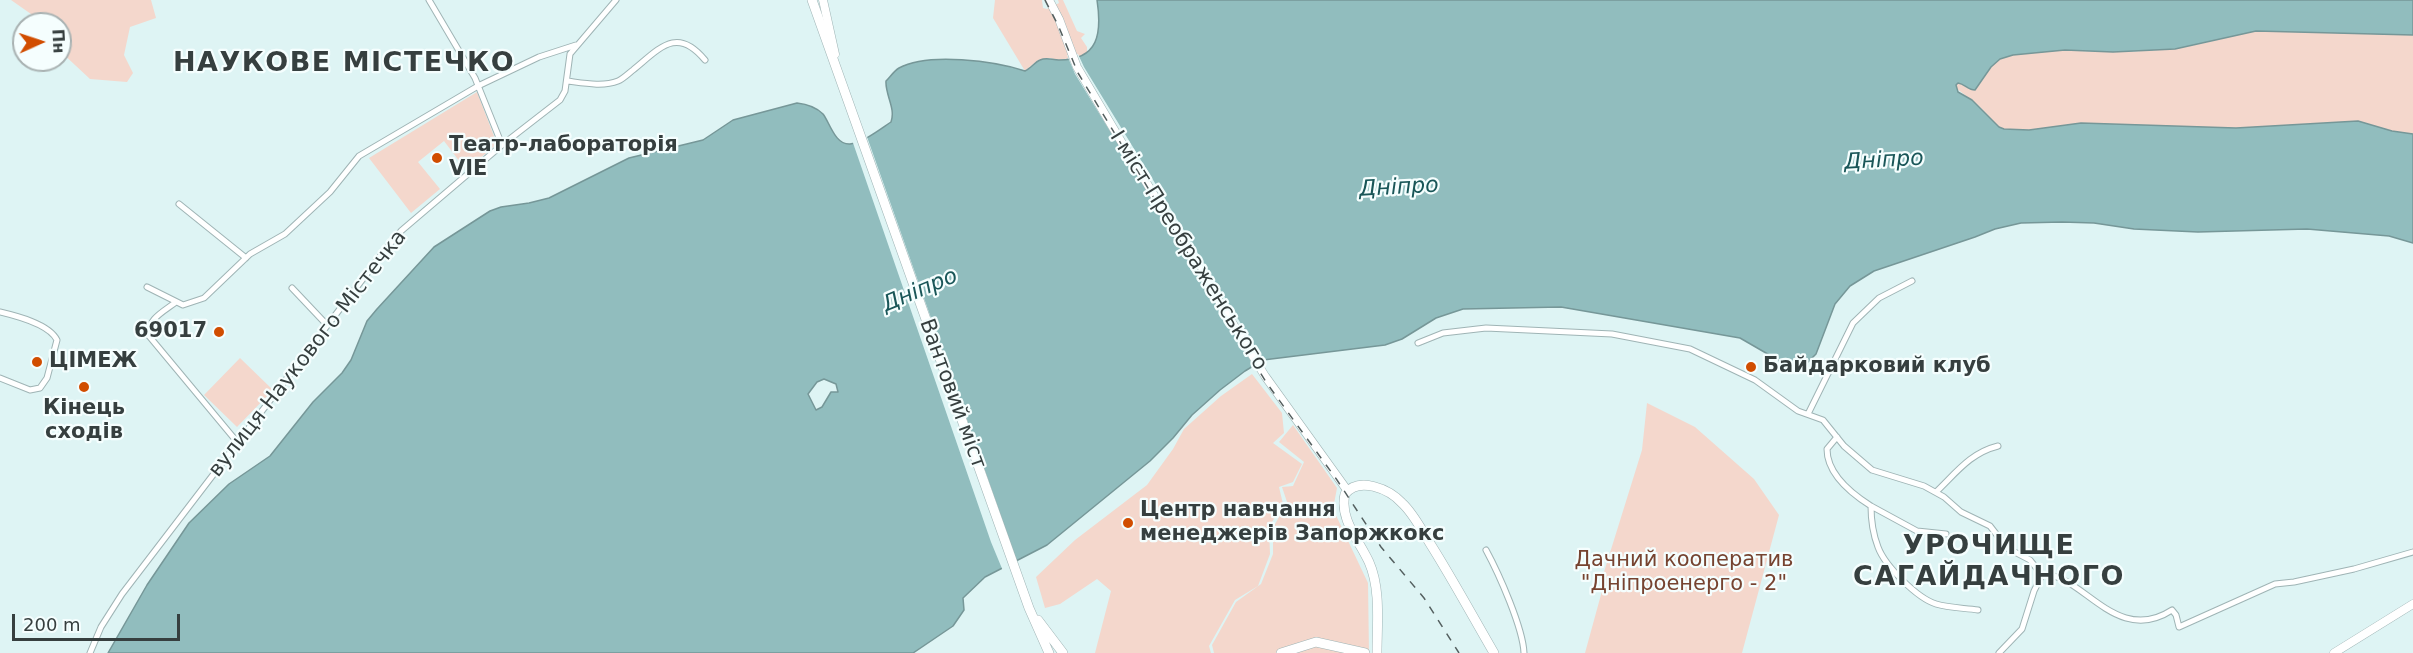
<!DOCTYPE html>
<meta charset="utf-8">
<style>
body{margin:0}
#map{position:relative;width:2413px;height:653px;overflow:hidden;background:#def4f4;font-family:"DejaVu Sans",sans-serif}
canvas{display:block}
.north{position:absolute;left:12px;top:12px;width:60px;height:60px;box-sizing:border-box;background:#f5fefe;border:2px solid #a9b2b2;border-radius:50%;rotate:87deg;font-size:16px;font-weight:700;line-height:24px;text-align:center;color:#363f3f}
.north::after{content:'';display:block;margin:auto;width:21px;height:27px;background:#d14d00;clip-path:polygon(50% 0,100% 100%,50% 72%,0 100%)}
.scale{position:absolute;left:12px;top:614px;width:168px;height:27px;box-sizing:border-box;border:3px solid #363f3f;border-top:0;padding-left:8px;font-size:18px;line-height:21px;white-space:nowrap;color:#363f3f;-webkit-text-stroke:4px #f5fefe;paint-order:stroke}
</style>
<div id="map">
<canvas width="2413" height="653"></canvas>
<div class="north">Пн</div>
<div class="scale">200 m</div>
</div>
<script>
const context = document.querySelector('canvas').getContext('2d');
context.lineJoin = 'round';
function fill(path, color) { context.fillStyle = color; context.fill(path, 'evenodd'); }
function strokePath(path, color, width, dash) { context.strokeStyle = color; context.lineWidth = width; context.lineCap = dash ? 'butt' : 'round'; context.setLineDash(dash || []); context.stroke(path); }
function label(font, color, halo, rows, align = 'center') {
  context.font = font + ' "DejaVu Sans",sans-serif'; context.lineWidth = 4.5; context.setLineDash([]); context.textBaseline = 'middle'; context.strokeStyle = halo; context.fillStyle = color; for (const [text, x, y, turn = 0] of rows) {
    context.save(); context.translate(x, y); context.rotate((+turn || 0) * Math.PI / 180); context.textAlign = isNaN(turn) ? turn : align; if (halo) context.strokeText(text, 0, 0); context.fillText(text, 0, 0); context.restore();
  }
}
fill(new Path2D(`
 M 11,0 L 151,0 L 156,18 L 130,27 L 124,55 L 133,73 L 127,82 L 90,79 L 60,51 L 60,24 L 34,24 L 31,14 Z
 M 995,0 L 1042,0 L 1043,8 L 1047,9 L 1059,3 L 1058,0 L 1063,0 L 1077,31 L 1085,34 L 1081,38 L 1087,47 L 1087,55 L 1059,60 L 1049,58 L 1038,60 L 1025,71 L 993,18 Z
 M 2256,31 L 2413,35 L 2413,134 L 2392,131 L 2358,121 L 2236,128 L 2081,123 L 2029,130 L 2004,129 L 1999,127 L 1979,106 L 1956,88 L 1958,82 L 1971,90 C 1986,84 1987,65 2002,58 C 2028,47 2082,52 2111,52 C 2126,52 2142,51 2157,50 C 2187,49 2226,37 2256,31 Z
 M 477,92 L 497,144 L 466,170 L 444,141 L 418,162 L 440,189 L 411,213 L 369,158 Z
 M 240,358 L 273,390 L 237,427 L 204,395 Z
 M 1252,374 L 1282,413 L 1284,433 L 1273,443 L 1302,464 L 1293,482 L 1279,487 L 1283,504 L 1269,527 L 1270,554 L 1258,586 L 1235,600 L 1209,646 L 1211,653 L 1095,653 L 1111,591 L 1097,579 L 1060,604 L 1045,608 L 1036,577 L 1075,540 L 1147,485 L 1173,449 L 1184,429 L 1221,396 Z
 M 1647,403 L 1695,427 L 1754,479 L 1779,515 L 1742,653 L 1585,653 L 1602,591 L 1599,588 L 1642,450 Z
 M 1293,425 L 1337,488 L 1333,509 L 1368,583 L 1369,653 L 1214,653 L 1212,645 L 1236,602 L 1261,584 L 1273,554 L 1273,528 L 1287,502 L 1282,487 L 1293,486 L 1304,462 L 1279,442 Z`), '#f4d7cc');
const water = new Path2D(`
 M 1097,0 L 2413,0 L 2413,35 L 2256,31 L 2175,49 L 2113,52 L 2065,50 L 2013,55 L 2000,59 L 1991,67 L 1975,90 C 1968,90 1965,84 1958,83 L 1956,85 L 1958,92 L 1972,100 L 1999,127 L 2004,129 L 2029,130 L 2081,123 L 2236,128 L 2358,121 L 2392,131 L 2413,134 L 2413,243 L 2389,236 L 2307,229 L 2198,232 L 2134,229 L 2094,223 L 2062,222 L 2021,223 L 1995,229 L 1975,237 L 1874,271 L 1850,286 L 1835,304 L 1816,354 L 1807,363 L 1799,365 L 1785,364 L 1740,338 L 1561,307 L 1463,309 L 1436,318 L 1402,339 L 1385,345 L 1263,360 L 1245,371 L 1220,390 L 1192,415 L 1173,438 L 1150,461 L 1047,545 L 985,577 L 963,598 L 964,610 L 953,626 L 913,653 L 108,653 L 147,585 L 189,523 L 229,484 L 270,456 L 313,402 L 342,373 L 351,360 L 367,321 L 377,309 L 434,247 L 490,211 L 501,207 L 529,203 L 549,198 L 629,158 L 703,140 L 733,120 L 797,103 C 806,104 816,107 823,114 C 830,123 835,145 850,144 C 864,142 879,130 891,122 C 896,108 885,95 886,81 C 890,77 894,71 899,68 C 928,52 995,61 1025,71 C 1031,68 1035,62 1040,60 C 1047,57 1052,60 1059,60 C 1099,60 1102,33 1097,0 ZM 824,379 L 836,384 L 838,392 L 831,392 L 822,407 L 816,410 L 808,394 L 817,382 Z`);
fill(water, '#91bdbe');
strokePath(water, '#769798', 1.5);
fill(new Path2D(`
 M 1078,54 L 1084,67 L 1265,363 L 1255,368 L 1075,74 L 1067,55 Z
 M 866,134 L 1018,564 L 1003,571 L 991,542 L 852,140 Z`), '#def4f4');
const street = new Path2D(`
 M 429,0 L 475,78 L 502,145
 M 567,81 C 583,83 603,87 618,81 C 623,79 629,73 633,70 C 660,48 677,26 705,60
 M 179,204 L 246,258
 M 147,287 L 183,305 L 204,298 L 250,254 L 285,234 L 330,192 L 359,156 L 478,86 L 539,57 L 576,45
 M 292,288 L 327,325
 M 176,302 C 163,312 147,319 149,336 L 238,443
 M 0,312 C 17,316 49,324 57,340 L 47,378 L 40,388 L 30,390 L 0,378
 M 1418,343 L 1443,333 L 1486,328 L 1612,334 L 1690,349 L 1755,380 L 1798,411 L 1823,420 L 1844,446 L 1872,470 L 1924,486 L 1944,497 L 1961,512 L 1990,526 L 2007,548 L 2030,560 L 2042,575
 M 1808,414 L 1853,323 L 1879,298 L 1912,281
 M 1837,437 L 1827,449 C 1827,474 1852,494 1871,506
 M 1936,492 C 1956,473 1970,453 1998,446
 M 1946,534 L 1917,531 L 1871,506 C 1871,520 1873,534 1878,547 C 1885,566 1917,598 1936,604 C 1949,608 1965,608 1978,610
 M 1486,550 C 1499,574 1523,628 1524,653
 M 90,653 L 101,627 L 122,594 L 385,250 L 401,231 L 502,145 L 560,100 L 565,91 L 570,54 L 616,0
 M 1999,653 L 2022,629 L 2034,591 L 2042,575 C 2081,571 2115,647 2172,610 L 2176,615 L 2179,627 L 2275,584 L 2294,582 L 2354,569 L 2413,552`);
const secondary = new Path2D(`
 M 823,0 L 835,54
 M 1049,0 L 1059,19 L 1077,67 L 1122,143 L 1265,376 L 1347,490
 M 2334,653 L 2413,604`);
const primary = new Path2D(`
 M 812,0 L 1029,608 L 1049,653
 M 1038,620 L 1063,653
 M 1281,653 L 1316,642 L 1365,653
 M 1377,653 C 1377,624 1381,589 1369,562 C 1359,540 1339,519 1345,494 C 1359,476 1389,489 1402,503 C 1414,514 1422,531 1431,545 C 1453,580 1473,617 1494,653`);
strokePath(street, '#9fb4b5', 7);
strokePath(secondary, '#9fb4b5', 9);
strokePath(primary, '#9fb4b5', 10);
strokePath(street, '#fff', 5);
strokePath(secondary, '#fff', 8);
strokePath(primary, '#fff', 9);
strokePath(new Path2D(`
 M 1045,0 L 1058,25 L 1078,73 L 1266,382 L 1337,480 L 1381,547 L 1424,598 L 1459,653`), '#545f5f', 1.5, [8, 8]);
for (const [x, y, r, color] of [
 [437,158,6,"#d14d00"],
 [219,332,6,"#d14d00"],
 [37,362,6,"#d14d00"],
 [1751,367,6,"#d14d00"],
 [84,387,6,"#d14d00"],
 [1128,523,6,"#d14d00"]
]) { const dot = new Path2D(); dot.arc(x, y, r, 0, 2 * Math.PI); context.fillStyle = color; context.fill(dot); strokePath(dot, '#f5fefe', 2); }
label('bold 21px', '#363f3f', '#f5fefe', [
 ["Театр-лабораторія",449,146],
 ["VIE",449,170],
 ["69017",207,332,"right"],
 ["ЦІМЕЖ",49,362],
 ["Байдарковий клуб",1763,367],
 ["Кінець",84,409,"center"],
 ["сходів",84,433,"center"],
 ["Центр навчання",1140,511],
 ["менеджерів Запоржкокс",1140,535]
], 'left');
label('21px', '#363f3f', '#f5fefe', [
 ["I міст Преображенського",1188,251,58],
 ["вулиця Наукового Містечка",308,354,-52],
 ["Вантовий міст",952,394,70]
]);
label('21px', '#764330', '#f5fefe', [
 ["Дачний кооператив",1684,561],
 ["\"Дніпроенерго - 2\"",1684,585]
]);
label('italic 22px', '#195658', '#f5fefe', [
 ["Дніпро",1884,161,-3],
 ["Дніпро",1399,188,-3],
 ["Дніпро",920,291,-23]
]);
context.letterSpacing = '1.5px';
label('bold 27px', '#363f3f', '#f5fefe', [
 ["НАУКОВЕ МІСТЕЧКО",344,64],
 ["УРОЧИЩЕ",1989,547],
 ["САГАЙДАЧНОГО",1989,578]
]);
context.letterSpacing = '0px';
</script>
